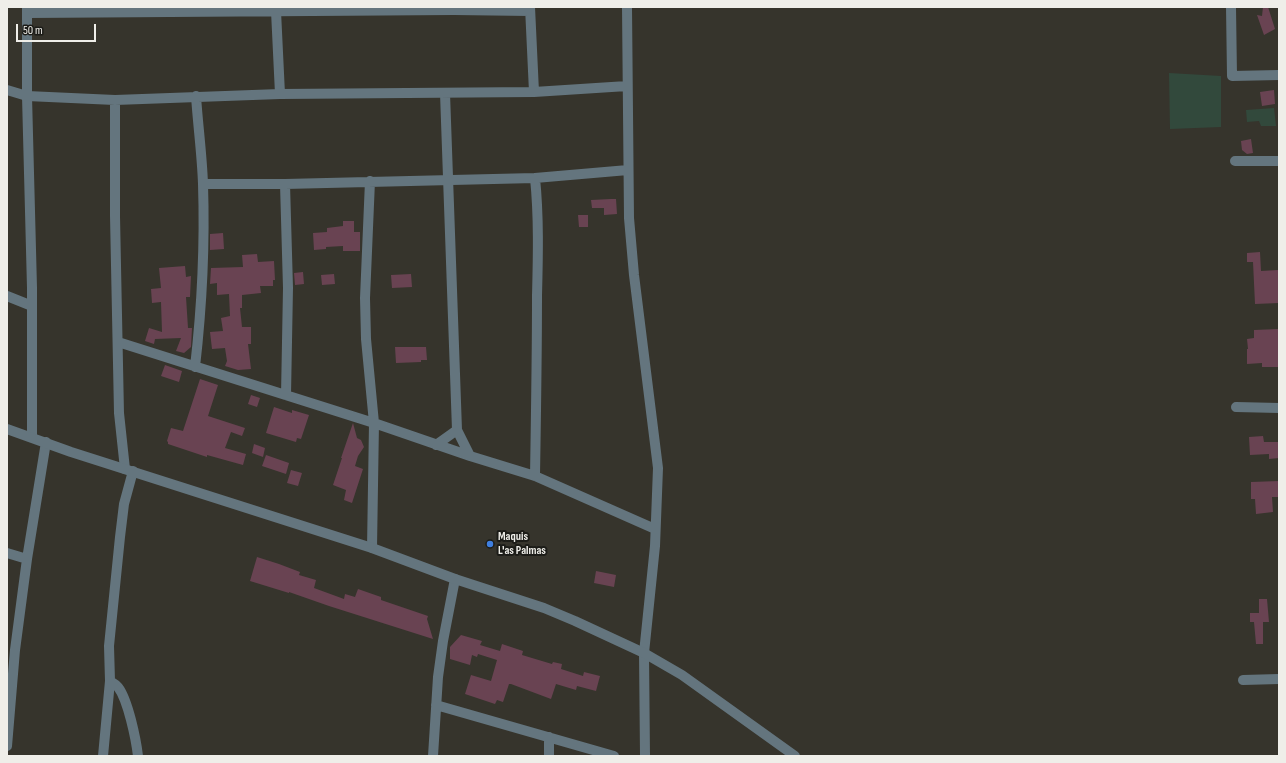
<!DOCTYPE html>
<style>
body{margin:0}
#map{position:relative;width:1286px;height:763px;overflow:hidden;background:#36342c;font-family:"Sofia Sans Condensed",sans-serif}
canvas{display:block}
.frame{position:absolute;inset:0;border:8px solid #efeee9;pointer-events:none}
.scale{position:absolute;left:16px;top:24px;width:80px;height:18px;box-sizing:border-box;border:2px solid #efeee9;border-top:0;padding-left:5px;font-size:12px;line-height:14px;white-space:nowrap;color:#efeee9;-webkit-text-stroke:3px #1c1c18;paint-order:stroke}
</style>
<div id="map">
<canvas width="1286" height="763"></canvas>
<div class="frame"></div>
<div class="scale">50 m</div>
</div>
<script>
const context = document.querySelector('canvas').getContext('2d');
context.lineJoin = 'round';
function fill(path, color) { context.fillStyle = color; context.fill(path, 'evenodd'); }
function strokePath(path, color, width, dash) { context.strokeStyle = color; context.lineWidth = width; context.lineCap = dash ? 'butt' : 'round'; context.setLineDash(dash || []); context.stroke(path); }
function label(font, color, halo, rows, align = 'center') {
  context.font = font + ' "Sofia Sans Condensed",sans-serif'; context.lineWidth = 4; context.setLineDash([]); context.textBaseline = 'middle'; context.strokeStyle = halo; context.fillStyle = color; for (const [text, x, y, turn = 0] of rows) {
    context.save(); context.translate(x, y); context.rotate((+turn || 0) * Math.PI / 180); context.textAlign = isNaN(turn) ? turn : align; if (halo) context.strokeText(text, 0, 0); context.fillText(text, 0, 0); context.restore();
  }
}
fill(new Path2D(`
 M 1169,73 L 1221,76 L 1221,127 L 1170,129 Z
 M 1274,108 L 1276,126 L 1261,126 L 1259,121 L 1247,122 L 1246,110 Z`), '#32493c');
fill(new Path2D(`
 M 1263,7 L 1268,7 L 1275,29 L 1264,35 L 1257,15 L 1262,16 Z
 M 1274,90 L 1275,104 L 1262,106 L 1260,92 Z
 M 1251,139 L 1253,153 L 1247,154 L 1242,150 L 1241,141 Z
 M 611,199 L 616,199 L 617,214 L 604,215 L 604,208 L 592,208 L 591,200 Z
 M 578,215 L 588,215 L 588,227 L 579,227 Z
 M 343,221 L 354,221 L 354,232 L 360,232 L 360,251 L 343,251 L 343,246 L 326,247 L 326,249 L 314,250 L 313,233 L 327,232 L 327,228 L 343,226 Z
 M 223,233 L 224,249 L 210,250 L 210,234 Z
 M 1260,252 L 1261,271 L 1278,270 L 1279,303 L 1255,304 L 1253,262 L 1247,262 L 1247,253 Z
 M 257,254 L 258,262 L 274,261 L 275,280 L 273,280 L 273,286 L 260,286 L 261,293 L 242,295 L 242,308 L 240,308 L 242,327 L 251,327 L 251,344 L 248,344 L 251,369 L 238,370 L 225,366 L 227,361 L 225,348 L 212,349 L 210,332 L 223,331 L 221,318 L 230,316 L 229,294 L 217,295 L 217,283 L 210,284 L 211,268 L 243,267 L 242,255 Z
 M 185,266 L 186,277 L 191,276 L 190,297 L 186,297 L 188,328 L 192,328 L 191,347 L 184,353 L 176,351 L 181,338 L 155,339 L 154,344 L 145,341 L 149,328 L 162,332 L 161,302 L 152,303 L 151,289 L 161,288 L 159,268 Z
 M 303,272 L 304,284 L 295,285 L 294,273 Z
 M 334,274 L 335,284 L 322,285 L 321,275 Z
 M 411,274 L 412,287 L 392,288 L 391,275 Z
 M 1279,329 L 1279,367 L 1262,367 L 1262,363 L 1247,364 L 1247,349 L 1248,349 L 1247,339 L 1254,338 L 1254,330 Z
 M 395,347 L 426,347 L 427,360 L 421,360 L 421,362 L 396,363 Z
 M 165,365 L 182,371 L 179,382 L 161,376 Z
 M 200,379 L 218,385 L 208,416 L 245,428 L 242,436 L 231,432 L 225,448 L 246,454 L 243,465 L 207,455 L 207,457 L 168,444 L 168,442 L 167,441 L 171,428 L 183,431 Z
 M 251,395 L 260,398 L 257,407 L 248,404 Z
 M 274,407 L 292,413 L 292,410 L 309,415 L 301,439 L 297,438 L 296,442 L 266,433 Z
 M 353,423 L 357,438 L 361,440 L 364,447 L 358,456 L 355,466 L 363,469 L 352,503 L 344,500 L 346,490 L 333,485 L 342,458 L 341,458 Z
 M 1263,436 L 1264,442 L 1279,442 L 1279,458 L 1269,459 L 1269,454 L 1250,455 L 1249,437 Z
 M 254,444 L 265,448 L 263,457 L 252,453 Z
 M 266,455 L 289,463 L 286,474 L 262,466 Z
 M 291,470 L 302,473 L 298,486 L 287,483 Z
 M 1279,481 L 1279,497 L 1272,497 L 1273,512 L 1256,514 L 1255,499 L 1251,499 L 1251,482 Z
 M 257,557 L 279,564 L 300,572 L 299,575 L 316,580 L 314,588 L 344,599 L 345,594 L 355,597 L 358,589 L 381,597 L 381,600 L 428,616 L 427,619 L 433,639 L 329,606 L 289,592 L 289,593 L 250,581 Z
 M 596,571 L 616,575 L 614,587 L 594,583 Z
 M 1259,599 L 1267,599 L 1269,622 L 1263,622 L 1263,644 L 1256,644 L 1254,622 L 1250,622 L 1250,613 L 1259,613 Z
 M 461,635 L 482,641 L 480,645 L 500,651 L 502,644 L 523,651 L 522,655 L 552,664 L 553,662 L 562,664 L 561,669 L 583,676 L 584,672 L 600,676 L 596,691 L 577,686 L 576,690 L 556,684 L 551,699 L 511,684 L 509,684 L 503,702 L 497,700 L 495,704 L 465,694 L 471,675 L 491,681 L 497,660 L 478,654 L 477,657 L 472,655 L 470,665 L 450,659 L 450,647 Z`), '#694352');
strokePath(new Path2D(`
 M 27,7 L 27,96 L 32,288 L 32,437
 M 530,7 L 534,92
 M 627,7 L 629,218 L 634,275 L 658,468 L 655,546 L 644,653 L 645,756
 M 1231,7 L 1232,76 L 1279,75
 M 276,11 L 280,94
 M 28,13 L 454,10 L 530,11
 M 7,90 L 27,96 L 115,100 L 280,94 L 534,92 L 627,86
 M 445,93 L 457,430 L 470,456
 M 115,100 L 115,216 L 119,413 L 125,469
 M 1235,161 L 1279,161
 M 370,181 L 365,298 L 366,339 L 374,423 L 372,548
 M 203,184 L 285,184 L 535,178 L 628,170
 M 285,184 L 288,288 L 286,395
 M 7,296 L 32,306
 M 118,342 L 374,423 L 470,456 L 535,476 L 655,529
 M 195,367 C 202,306 205,245 203,184 C 202,155 198,126 196,96
 M 1236,407 L 1279,408
 M 436,445 L 457,430
 M 133,471 L 124,504 L 120,537 L 109,646 L 110,681 C 112,683 116,684 118,687 C 128,700 136,739 138,756
 M 535,476 C 536,416 537,356 537,296 C 538,257 539,217 535,178
 M 7,553 L 27,559
 M 1243,680 L 1279,679
 M 436,705 L 614,756
 M 7,746 L 15,650 L 27,559 L 46,442
 M 103,756 L 110,681
 M 433,756 L 438,677 L 443,641 L 455,579
 M 549,756 L 549,737`), '#64757e', 10);
strokePath(new Path2D(`
 M 7,429 L 71,452 L 372,548 L 455,579 L 544,608 L 575,621 L 644,653 L 682,675 L 795,756`), '#64757e', 10);
for (const [x, y, r, color] of [
 [490,544,4,"#3f7fe0"]
]) { const dot = new Path2D(); dot.arc(x, y, r, 0, 2 * Math.PI); context.fillStyle = color; context.fill(dot); strokePath(dot, '#1c1c18', 1.5); }
label('bold 12px', '#efeee9', '#1c1c18', [
 ["Maquis",498,537],
 ["L'as Palmas",498,551]
], 'left');
</script>
